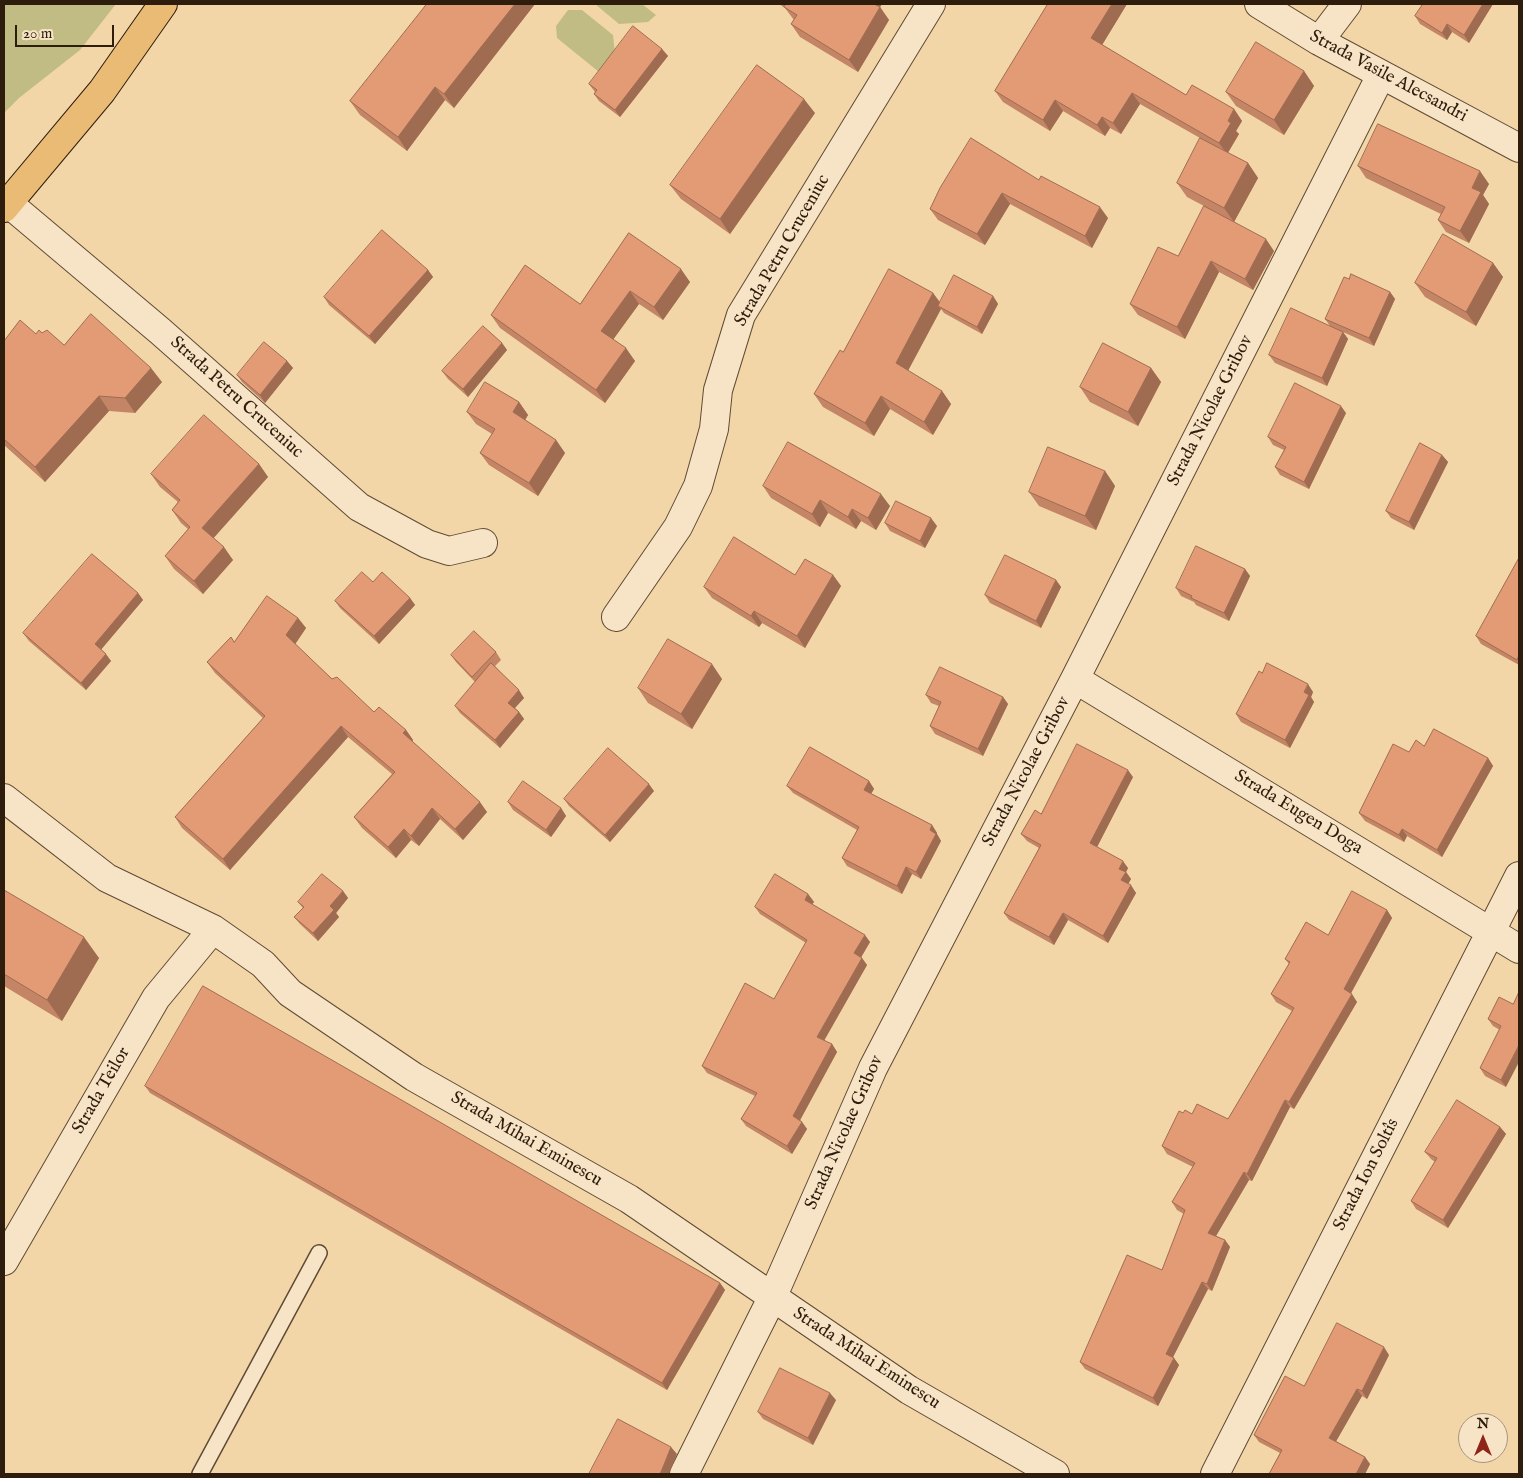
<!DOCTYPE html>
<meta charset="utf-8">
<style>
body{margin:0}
#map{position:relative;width:1523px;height:1478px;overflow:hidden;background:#f3d6a7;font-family:"IM FELL English",serif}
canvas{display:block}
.frame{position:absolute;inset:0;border:5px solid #2e1c0d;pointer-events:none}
.north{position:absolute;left:1458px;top:1413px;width:50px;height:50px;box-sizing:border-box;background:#f7e4c6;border:1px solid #a7947c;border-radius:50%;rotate:0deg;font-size:14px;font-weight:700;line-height:20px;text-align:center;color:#2e1c0d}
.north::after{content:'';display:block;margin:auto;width:18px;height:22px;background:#8f2418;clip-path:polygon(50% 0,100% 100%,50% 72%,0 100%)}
.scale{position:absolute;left:15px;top:25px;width:99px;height:22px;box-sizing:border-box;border:2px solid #2e1c0d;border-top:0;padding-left:6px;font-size:15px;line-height:18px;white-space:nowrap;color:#2e1c0d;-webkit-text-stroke:4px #f7e4c6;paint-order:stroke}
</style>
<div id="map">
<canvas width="1523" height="1478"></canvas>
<div class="frame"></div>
<div class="north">N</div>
<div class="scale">20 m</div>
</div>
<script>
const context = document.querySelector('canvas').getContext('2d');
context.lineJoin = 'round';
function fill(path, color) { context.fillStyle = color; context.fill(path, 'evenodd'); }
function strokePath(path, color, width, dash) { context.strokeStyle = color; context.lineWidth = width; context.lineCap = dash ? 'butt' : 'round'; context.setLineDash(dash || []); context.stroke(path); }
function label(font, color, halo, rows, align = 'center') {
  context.font = font + ' "IM FELL English",serif'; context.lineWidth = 5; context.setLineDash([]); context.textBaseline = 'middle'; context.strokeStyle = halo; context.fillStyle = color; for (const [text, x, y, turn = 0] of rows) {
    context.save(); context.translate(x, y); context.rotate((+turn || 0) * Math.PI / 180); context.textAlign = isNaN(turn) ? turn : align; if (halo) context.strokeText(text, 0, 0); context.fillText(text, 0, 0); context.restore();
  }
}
fill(new Path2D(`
 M 4,4 L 116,4 L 80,50 L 19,98 L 4,113 Z
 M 595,4 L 642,4 L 656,15 L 648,22 L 619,24 Z
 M 568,10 L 582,10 L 613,35 L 616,63 L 599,72 L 557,38 L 556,26 Z`), '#c1bc83');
const lane = new Path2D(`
 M 200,1474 L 319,1253`);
const street = new Path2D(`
 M 1259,4 L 1319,41 L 1519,148
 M 1319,41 L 1347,4
 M 8,203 L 160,331 L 359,507 L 427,544 L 449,551 L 483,543
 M 616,617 L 678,527 L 698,486 L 714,429 L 718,390 L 741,315 L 931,4
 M 1075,679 L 1519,949
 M 4,798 L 107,878 L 213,929 L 263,964 L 290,993 L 414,1077 L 629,1199 L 909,1390 L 1055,1474
 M 4,1261 L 156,998 L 213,929
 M 684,1474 L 772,1298 L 873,1068 L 1075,679 L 1381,75
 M 1215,1474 L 1519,876`);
const primary = new Path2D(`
 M 4,208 L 102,91 L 163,4`);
strokePath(lane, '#5f4a34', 18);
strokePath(street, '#5f4a34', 30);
strokePath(primary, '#2e1c0d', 30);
strokePath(lane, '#f7e4c6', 15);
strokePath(street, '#f7e4c6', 28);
strokePath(primary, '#eabb74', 28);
fill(new Path2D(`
 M 427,4 L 535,4 L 454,108 L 445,100 L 407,151 L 360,115 L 350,101 Z
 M 779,4 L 882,4 L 880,7 L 889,20 L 858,72 L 800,37 L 791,24 L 794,20 L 785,8 Z
 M 1048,4 L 1127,4 L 1102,45 L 1186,95 L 1234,109 L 1242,121 L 1236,131 L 1239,134 L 1228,153 L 1248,163 L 1258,178 L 1234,222 L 1274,251 L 1253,290 L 1219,272 L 1185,339 L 1138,315 L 1130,304 L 1178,256 L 1204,206 L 1187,197 L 1177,183 L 1200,138 L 1140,104 L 1121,134 L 1110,128 L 1105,136 L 1063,111 L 1050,131 L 1003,102 L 995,91 Z
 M 1423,4 L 1493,4 L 1469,43 L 1452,32 L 1447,40 L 1420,24 L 1415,16 Z
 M 662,49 L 668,56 L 620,117 L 599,101 L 594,94 L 595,92 L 589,84 Z
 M 1304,71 L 1314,86 L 1284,135 L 1236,106 L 1226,92 Z
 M 815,113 L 730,234 L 681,199 L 670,185 Z
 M 1358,166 L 1489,184 L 1483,195 L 1489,204 L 1469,243 L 1446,232 L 1438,220 L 1441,214 L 1366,178 Z
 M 1039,180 L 1108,218 L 1092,248 L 1010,204 L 985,245 L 938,220 L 930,209 Z
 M 629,233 L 690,282 L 663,320 L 639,304 L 613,339 L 635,361 L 605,403 L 500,328 L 491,315 L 580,304 Z
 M 1493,263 L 1503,277 L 1476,326 L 1425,297 L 1415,283 Z
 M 428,270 L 433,277 L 375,344 L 329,305 L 324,297 Z
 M 1349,279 L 1390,292 L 1395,299 L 1374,346 L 1343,332 L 1348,339 L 1327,386 L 1275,363 L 1269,355 L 1330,326 L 1325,319 Z
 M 933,293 L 940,302 L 993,296 L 998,304 L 982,334 L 944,313 L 941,309 L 908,371 L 942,391 L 951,404 L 933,435 L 890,409 L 874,436 L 823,407 L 814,394 L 843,352 Z
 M 42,333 L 64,345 L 162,382 L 135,413 L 109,411 L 45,482 L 4,445 L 4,341 L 36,334 Z
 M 502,343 L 507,350 L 468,397 L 448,379 L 442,371 Z
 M 287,361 L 293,368 L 265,403 L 242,382 L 237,375 Z
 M 1151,368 L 1161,382 L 1138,426 L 1090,402 L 1080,387 Z
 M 519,402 L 528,415 L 525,420 L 556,440 L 565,453 L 538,496 L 489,465 L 480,453 L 492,434 L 476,424 L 467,412 Z
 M 1346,413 L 1309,489 L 1280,475 L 1275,467 L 1284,450 L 1273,445 L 1268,437 Z
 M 1442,455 L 1448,462 L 1414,530 L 1391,518 L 1386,511 Z
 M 259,464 L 268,477 L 213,538 L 233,560 L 203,594 L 174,569 L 165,556 L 188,529 L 181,523 L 172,510 L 178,502 L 160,487 L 151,474 Z
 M 1105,471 L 1115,486 L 1096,530 L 1039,506 L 1029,492 Z
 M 763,486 L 890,506 L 876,530 L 861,521 L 856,529 L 828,513 L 820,527 L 771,498 Z
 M 885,523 L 937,526 L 925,548 L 890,531 Z
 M 1519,558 L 1519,665 L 1481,644 L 1476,636 Z
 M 1245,569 L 1250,576 L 1229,621 L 1196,605 L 1194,602 L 1181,596 L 1176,588 Z
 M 795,575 L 833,575 L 841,586 L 805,648 L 762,623 L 759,627 L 712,598 L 704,587 Z
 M 1056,580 L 1061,587 L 1041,628 L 990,603 L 985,595 Z
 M 373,582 L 410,598 L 415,605 L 379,644 L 340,608 L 335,601 Z
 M 138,593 L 143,600 L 101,649 L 111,661 L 86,690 L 29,641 L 23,633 Z
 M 298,618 L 306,628 L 295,644 L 332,679 L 374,712 L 406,730 L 413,740 L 412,741 L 487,812 L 463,840 L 440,819 L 419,846 L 411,840 L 396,858 L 362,828 L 354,817 L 392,774 L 348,737 L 230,870 L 182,828 L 175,817 L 263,718 L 215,673 L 207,662 L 231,637 L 234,642 Z
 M 496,652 L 501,660 L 495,666 L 524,698 L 515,708 L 519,712 L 524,719 L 500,748 L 460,713 L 455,706 L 475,682 L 456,662 L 451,655 Z
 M 1262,673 L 1313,692 L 1311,697 L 1314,702 L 1290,748 L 1241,722 L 1236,714 Z
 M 722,679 L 692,729 L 648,703 L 638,688 Z
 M 926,695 L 1003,697 L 1008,704 L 983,756 L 935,734 L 930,726 L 939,706 L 931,703 Z
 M 1424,746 L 1488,758 L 1493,766 L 1442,857 L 1407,836 L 1404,842 L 1365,821 L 1359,813 L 1409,752 Z
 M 1133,777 L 1097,847 L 1128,868 L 1126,872 L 1131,879 L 1128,884 L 1136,893 L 1108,943 L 1068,920 L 1054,945 L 1009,920 L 1004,913 L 1039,848 L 1027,841 L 1021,834 L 1041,814 Z
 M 869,781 L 874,789 L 871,794 L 932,825 L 937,833 L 937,834 L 941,841 L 921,879 L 912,874 L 902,894 L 847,866 L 842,858 L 857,830 L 793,793 L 787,786 Z
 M 654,791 L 610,842 L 569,806 L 564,799 Z
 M 508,802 L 561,808 L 566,816 L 551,837 L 513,810 Z
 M 4,890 L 99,958 L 62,1021 L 4,986 Z
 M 343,891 L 348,898 L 336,913 L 339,917 L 318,941 L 300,924 L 294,917 L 303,908 L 298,902 Z
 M 808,894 L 814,902 L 812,904 L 870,942 L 861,957 L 867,965 L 824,1041 L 832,1044 L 837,1052 L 800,1120 L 802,1122 L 807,1129 L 792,1154 L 746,1126 L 741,1119 L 755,1096 L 707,1073 L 702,1066 L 774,999 L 806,943 L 760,914 L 755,907 Z
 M 1387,910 L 1392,918 L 1350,993 L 1357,1002 L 1294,1109 L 1290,1107 L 1252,1181 L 1249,1180 L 1216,1236 L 1225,1240 L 1230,1247 L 1212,1291 L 1208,1289 L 1173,1357 L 1179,1365 L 1158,1406 L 1085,1369 L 1080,1362 L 1162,1270 L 1184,1214 L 1177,1210 L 1172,1202 L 1193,1167 L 1167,1154 L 1162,1146 L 1183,1113 L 1228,1119 L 1292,1011 L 1276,1002 L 1271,994 L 1289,964 L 1285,959 L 1328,935 Z
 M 1499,997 L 1506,1087 L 1485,1076 L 1480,1068 L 1500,1030 L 1493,1026 L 1488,1019 Z
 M 145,1086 L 720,1283 L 725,1290 L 667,1390 L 150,1093 Z
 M 1500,1127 L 1506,1134 L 1448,1228 L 1416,1209 L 1411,1201 L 1435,1162 L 1431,1159 L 1425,1152 Z
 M 1389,1355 L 1367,1399 L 1362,1396 L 1336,1441 L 1365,1457 L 1370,1464 L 1365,1474 L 1269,1474 L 1280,1453 L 1259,1442 L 1254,1435 L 1304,1386 Z
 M 836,1400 L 813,1445 L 763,1419 L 758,1412 Z`), '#c38565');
fill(new Path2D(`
 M 515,4 L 535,4 L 454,108 L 444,94 Z
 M 870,4 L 882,4 L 876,13 Z
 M 1112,4 L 1127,4 L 1099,50 L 1091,38 Z
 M 1483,4 L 1493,4 L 1469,43 L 1464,35 Z
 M 880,7 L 889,20 L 858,72 L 849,60 Z
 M 1447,24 L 1452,32 L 1447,40 L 1442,33 Z
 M 662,49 L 668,56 L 620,117 L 615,110 Z
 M 1304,71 L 1314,86 L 1284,135 L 1274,120 Z
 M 435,87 L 445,100 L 407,151 L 398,137 Z
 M 1132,93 L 1140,104 L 1121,134 L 1113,123 Z
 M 804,99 L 815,113 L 730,234 L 720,219 Z
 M 1055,100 L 1063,111 L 1050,131 L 1043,120 Z
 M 1234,109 L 1242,121 L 1236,131 L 1239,134 L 1227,154 L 1219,143 L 1228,121 Z
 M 1102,117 L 1110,128 L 1105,136 L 1097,125 Z
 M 1248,163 L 1258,178 L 1234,222 L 1224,208 Z
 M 1480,171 L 1489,184 L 1483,195 L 1489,204 L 1469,243 L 1460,231 L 1472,188 Z
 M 1002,193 L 1010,204 L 985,245 L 977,234 Z
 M 1100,207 L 1108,218 L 1092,248 L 1085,236 Z
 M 1266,239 L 1274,251 L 1253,290 L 1245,279 Z
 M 1211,261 L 1219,272 L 1185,339 L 1177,327 Z
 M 1493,263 L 1503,277 L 1476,326 L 1466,312 Z
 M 681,269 L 690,282 L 663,320 L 654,307 Z
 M 428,270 L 433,277 L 375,344 L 369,336 Z
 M 630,291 L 639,304 L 610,344 L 601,331 Z
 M 1390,292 L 1395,299 L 1374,346 L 1369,338 Z
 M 933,293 L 942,306 L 938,306 L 941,309 L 905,376 L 896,363 Z
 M 993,296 L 998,304 L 982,334 L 977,327 Z
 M 1343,332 L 1348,339 L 1327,386 L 1322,378 Z
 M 502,343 L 507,350 L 468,397 L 463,389 Z
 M 626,348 L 635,361 L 605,403 L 596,390 Z
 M 287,361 L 293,368 L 265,403 L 260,395 Z
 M 151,368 L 162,382 L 135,413 L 125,398 Z
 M 1151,368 L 1161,382 L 1138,426 L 1128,412 Z
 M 942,391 L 951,404 L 933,435 L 924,422 Z
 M 99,396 L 109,411 L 45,482 L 35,467 Z
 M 881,396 L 890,409 L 874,436 L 865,423 Z
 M 519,402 L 528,415 L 522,425 L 513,412 Z
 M 1341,406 L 1346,413 L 1309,489 L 1304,482 Z
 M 556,440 L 565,453 L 538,496 L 529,483 Z
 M 1442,455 L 1448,462 L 1414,530 L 1409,522 Z
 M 259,464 L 268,477 L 211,541 L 202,528 Z
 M 1105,471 L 1115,486 L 1096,530 L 1085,516 Z
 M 881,494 L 890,506 L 876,530 L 868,518 Z
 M 820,500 L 828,513 L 820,527 L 812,514 Z
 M 852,509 L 861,521 L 856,529 L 848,517 Z
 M 931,518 L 937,526 L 925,548 L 920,541 Z
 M 224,547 L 233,560 L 203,594 L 194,581 Z
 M 1245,569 L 1250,576 L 1229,621 L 1224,613 Z
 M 833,575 L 841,586 L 805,648 L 797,636 Z
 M 1056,580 L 1061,587 L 1041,628 L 1036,621 Z
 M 138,593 L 143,600 L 100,651 L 95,644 Z
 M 410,598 L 415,605 L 379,644 L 374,636 Z
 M 754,611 L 762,623 L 759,627 L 751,616 Z
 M 298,618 L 306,628 L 294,646 L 286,635 Z
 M 106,654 L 111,661 L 86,690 L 81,683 Z
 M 712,664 L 722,679 L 692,729 L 681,714 Z
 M 1308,684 L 1313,692 L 1311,697 L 1314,702 L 1290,748 L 1285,740 Z
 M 519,690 L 524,698 L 513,710 L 508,703 Z
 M 1003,697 L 1008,704 L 983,756 L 978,749 Z
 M 519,712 L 524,719 L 500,748 L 495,740 Z
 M 341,726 L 348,737 L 230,870 L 223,859 Z
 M 406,730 L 413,740 L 411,743 L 403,733 Z
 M 1488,758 L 1493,766 L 1442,857 L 1437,850 Z
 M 1128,770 L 1133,777 L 1095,851 L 1090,843 Z
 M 869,781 L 874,789 L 869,797 L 864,790 Z
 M 649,784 L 654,791 L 610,842 L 605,835 Z
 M 480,802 L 487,812 L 463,840 L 455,829 Z
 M 432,808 L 440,819 L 419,846 L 411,836 Z
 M 561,808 L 566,816 L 551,837 L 546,830 Z
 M 932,825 L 937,833 L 937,834 L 941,841 L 921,879 L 916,872 Z
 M 404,829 L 411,840 L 396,858 L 388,847 Z
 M 1402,829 L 1407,836 L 1404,842 L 1399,835 Z
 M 1123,861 L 1128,868 L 1126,872 L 1131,879 L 1126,888 L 1121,880 L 1119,869 Z
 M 906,867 L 912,874 L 902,894 L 897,886 Z
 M 1131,885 L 1136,893 L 1108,943 L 1103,936 Z
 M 343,891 L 348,898 L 336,913 L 339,917 L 318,941 L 313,933 L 330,906 Z
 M 808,894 L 814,902 L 810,907 L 805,900 Z
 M 1387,910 L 1392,918 L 1349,997 L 1344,989 Z
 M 1063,913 L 1068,920 L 1054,945 L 1049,937 Z
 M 865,935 L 870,942 L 859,961 L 854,953 Z
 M 84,937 L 99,958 L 62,1021 L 47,1000 Z
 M 862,958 L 867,965 L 822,1044 L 817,1037 Z
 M 1352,994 L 1357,1002 L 1294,1109 L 1289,1102 Z
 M 832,1044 L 837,1052 L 798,1124 L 793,1116 Z
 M 1519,1045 L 1519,1062 L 1506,1087 L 1501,1080 Z
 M 1285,1100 L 1290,1107 L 1252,1181 L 1247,1174 Z
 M 802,1122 L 807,1129 L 792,1154 L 787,1146 Z
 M 1500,1127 L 1506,1134 L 1448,1228 L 1443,1220 Z
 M 1244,1172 L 1249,1180 L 1213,1241 L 1208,1233 Z
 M 1225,1240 L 1230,1247 L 1212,1291 L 1207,1284 Z
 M 1202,1282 L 1208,1289 L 1171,1361 L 1166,1354 Z
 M 720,1283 L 725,1290 L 667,1390 L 662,1383 Z
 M 1384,1347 L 1389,1355 L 1367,1399 L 1362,1391 Z
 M 1174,1358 L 1179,1365 L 1158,1406 L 1153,1398 Z
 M 1357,1389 L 1362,1396 L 1334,1445 L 1329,1438 Z
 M 830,1393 L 836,1400 L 813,1445 L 808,1438 Z
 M 671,1447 L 677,1454 L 669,1474 L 660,1474 Z
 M 1365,1457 L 1370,1464 L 1365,1474 L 1356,1474 Z`), '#9f6c52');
const building = new Path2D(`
 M 427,4 L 515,4 L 444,94 L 435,87 L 398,137 L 350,101 Z
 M 786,4 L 874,4 L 880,7 L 849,60 L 791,24 L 797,15 L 784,7 Z
 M 1048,4 L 1112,4 L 1091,38 L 1186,95 L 1192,85 L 1234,109 L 1228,121 L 1231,123 L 1219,143 L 1132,93 L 1113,123 L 1102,117 L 1097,125 L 1055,100 L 1043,120 L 995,91 Z
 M 1423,4 L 1483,4 L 1464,35 L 1447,24 L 1442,33 L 1415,16 Z
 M 633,26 L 662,49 L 615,110 L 594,94 L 597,90 L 589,84 Z
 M 1256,42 L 1304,71 L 1274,120 L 1226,92 Z
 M 757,65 L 804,99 L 720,219 L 670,185 Z
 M 1378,124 L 1480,171 L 1472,188 L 1481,192 L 1460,231 L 1438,220 L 1445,207 L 1358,166 Z
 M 971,138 L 1039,180 L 1041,176 L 1100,207 L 1085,236 L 1002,193 L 977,234 L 930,209 L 940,188 Z
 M 1200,138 L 1248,163 L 1224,208 L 1177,183 Z
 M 1204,206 L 1266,239 L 1245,279 L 1211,261 L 1177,327 L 1130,304 L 1158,247 L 1178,256 Z
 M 382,230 L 428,270 L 369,336 L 324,297 Z
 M 629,233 L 681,269 L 654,307 L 630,291 L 601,331 L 626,348 L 596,390 L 491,315 L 525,265 L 580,304 Z
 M 1443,234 L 1493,263 L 1466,312 L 1415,283 Z
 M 889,269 L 933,293 L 896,363 L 942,391 L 924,422 L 881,396 L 865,423 L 814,394 L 840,350 L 843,352 Z
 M 1351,274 L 1390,292 L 1369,338 L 1325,319 L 1344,277 L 1349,279 Z
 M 954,275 L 993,296 L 977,327 L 938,306 Z
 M 1291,308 L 1343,332 L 1322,378 L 1269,355 Z
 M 91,314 L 151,368 L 125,398 L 99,396 L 35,467 L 4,439 L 4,341 L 20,320 L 36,334 L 39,330 L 42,333 L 47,330 L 64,345 Z
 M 483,326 L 502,343 L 463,389 L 442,371 Z
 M 264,342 L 287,361 L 260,395 L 237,375 Z
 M 1103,343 L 1151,368 L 1128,412 L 1080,387 Z
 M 485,382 L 519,402 L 513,412 L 556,440 L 529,483 L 480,453 L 495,429 L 467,412 Z
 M 1295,383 L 1341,406 L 1304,482 L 1275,467 L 1286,447 L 1268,437 Z
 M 204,415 L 259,464 L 202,528 L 224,547 L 194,581 L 165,556 L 190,527 L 172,510 L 180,500 L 151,474 Z
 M 788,442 L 881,494 L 868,518 L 852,509 L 848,517 L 820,500 L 812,514 L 763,486 Z
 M 1420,443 L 1442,455 L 1409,522 L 1386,511 Z
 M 1048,447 L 1105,471 L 1085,516 L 1029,492 Z
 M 896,501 L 931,518 L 920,541 L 885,523 Z
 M 734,537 L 795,575 L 805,559 L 833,575 L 797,636 L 754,611 L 751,616 L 704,587 Z
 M 1196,546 L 1245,569 L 1224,613 L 1191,598 L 1192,596 L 1176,588 Z
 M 92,554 L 138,593 L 95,644 L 106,654 L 81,683 L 23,633 Z
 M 1005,555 L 1056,580 L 1036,621 L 985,595 Z
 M 1519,558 L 1519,655 L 1517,660 L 1476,636 Z
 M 362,572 L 373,582 L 382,572 L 410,598 L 374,636 L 335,601 Z
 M 267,596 L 298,618 L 286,635 L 332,679 L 337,677 L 374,712 L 379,707 L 406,730 L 403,733 L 480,802 L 455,829 L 432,808 L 411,836 L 404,829 L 388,847 L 354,817 L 395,772 L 341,726 L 223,859 L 175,817 L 265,716 L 207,662 L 231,637 L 234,642 Z
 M 474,631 L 496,652 L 472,677 L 451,655 Z
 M 668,639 L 712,664 L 681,714 L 638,688 Z
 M 491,663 L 519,690 L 508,703 L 519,712 L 495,740 L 455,706 Z
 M 1267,663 L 1308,684 L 1304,692 L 1309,695 L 1285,740 L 1236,714 L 1259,671 L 1262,673 Z
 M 940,667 L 1003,697 L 978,749 L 930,726 L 941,702 L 926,695 Z
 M 1434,729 L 1488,758 L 1437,850 L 1402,829 L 1399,835 L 1359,813 L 1393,744 L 1409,752 L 1416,740 L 1424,746 Z
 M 1077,744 L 1128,770 L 1090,843 L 1123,861 L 1119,869 L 1126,872 L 1121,880 L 1131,885 L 1103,936 L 1063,913 L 1049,937 L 1004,913 L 1041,845 L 1021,834 L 1035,810 L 1041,814 Z
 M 810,747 L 869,781 L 864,790 L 932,825 L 930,830 L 936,834 L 916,872 L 906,867 L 897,886 L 842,858 L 859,827 L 787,786 Z
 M 608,748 L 649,784 L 605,835 L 564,799 Z
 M 523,781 L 561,808 L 546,830 L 508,802 Z
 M 322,874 L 343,891 L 330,906 L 334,910 L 313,933 L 294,917 L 304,907 L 298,902 Z
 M 775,874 L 808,894 L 805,900 L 865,935 L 854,953 L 862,958 L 817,1037 L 832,1044 L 793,1116 L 802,1122 L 787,1146 L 741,1119 L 757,1093 L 702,1066 L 745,983 L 774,999 L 807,940 L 755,907 Z
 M 4,890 L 84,937 L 47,1000 L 4,974 Z
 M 1352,891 L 1387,910 L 1344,989 L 1352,994 L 1289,1102 L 1285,1100 L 1247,1174 L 1244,1172 L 1208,1233 L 1225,1240 L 1207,1284 L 1202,1282 L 1166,1354 L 1174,1358 L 1153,1398 L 1080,1362 L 1127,1255 L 1162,1270 L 1185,1210 L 1172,1202 L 1195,1163 L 1162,1146 L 1179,1111 L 1183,1113 L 1185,1110 L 1192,1114 L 1197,1104 L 1228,1119 L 1294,1008 L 1271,994 L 1290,962 L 1285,959 L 1306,922 L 1328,935 Z
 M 203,986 L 720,1283 L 662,1383 L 145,1086 Z
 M 1519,992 L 1519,1045 L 1501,1080 L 1480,1068 L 1501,1026 L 1488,1019 L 1499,997 L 1513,1004 Z
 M 1457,1100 L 1500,1127 L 1443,1220 L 1411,1201 L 1437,1158 L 1425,1152 Z
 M 1337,1323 L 1384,1347 L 1362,1391 L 1357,1389 L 1329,1438 L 1365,1457 L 1356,1474 L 1269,1474 L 1282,1450 L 1254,1435 L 1285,1376 L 1304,1386 Z
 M 780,1368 L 830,1393 L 808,1438 L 758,1412 Z
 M 618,1419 L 671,1447 L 663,1467 L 660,1474 L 589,1474 Z`);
fill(building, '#e39b75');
strokePath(building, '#9f6c52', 1);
label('18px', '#2e1c0d', '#f7e4c6', [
 ["Strada Vasile Alecsandri",1388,77,28],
 ["Strada Petru Cruceniuc",783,251,-60],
 ["Strada Petru Cruceniuc",236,398,42],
 ["Strada Nicolae Gribov",1211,411,-63],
 ["Strada Nicolae Gribov",1027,772,-62],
 ["Strada Eugen Doga",1298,813,31],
 ["Strada Teilor",102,1091,-60],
 ["Strada Nicolae Gribov",845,1133,-66],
 ["Strada Mihai Eminescu",526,1140,30],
 ["Strada Ion Soltîs",1367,1175,-63],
 ["Strada Mihai Eminescu",866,1359,33]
]);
</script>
